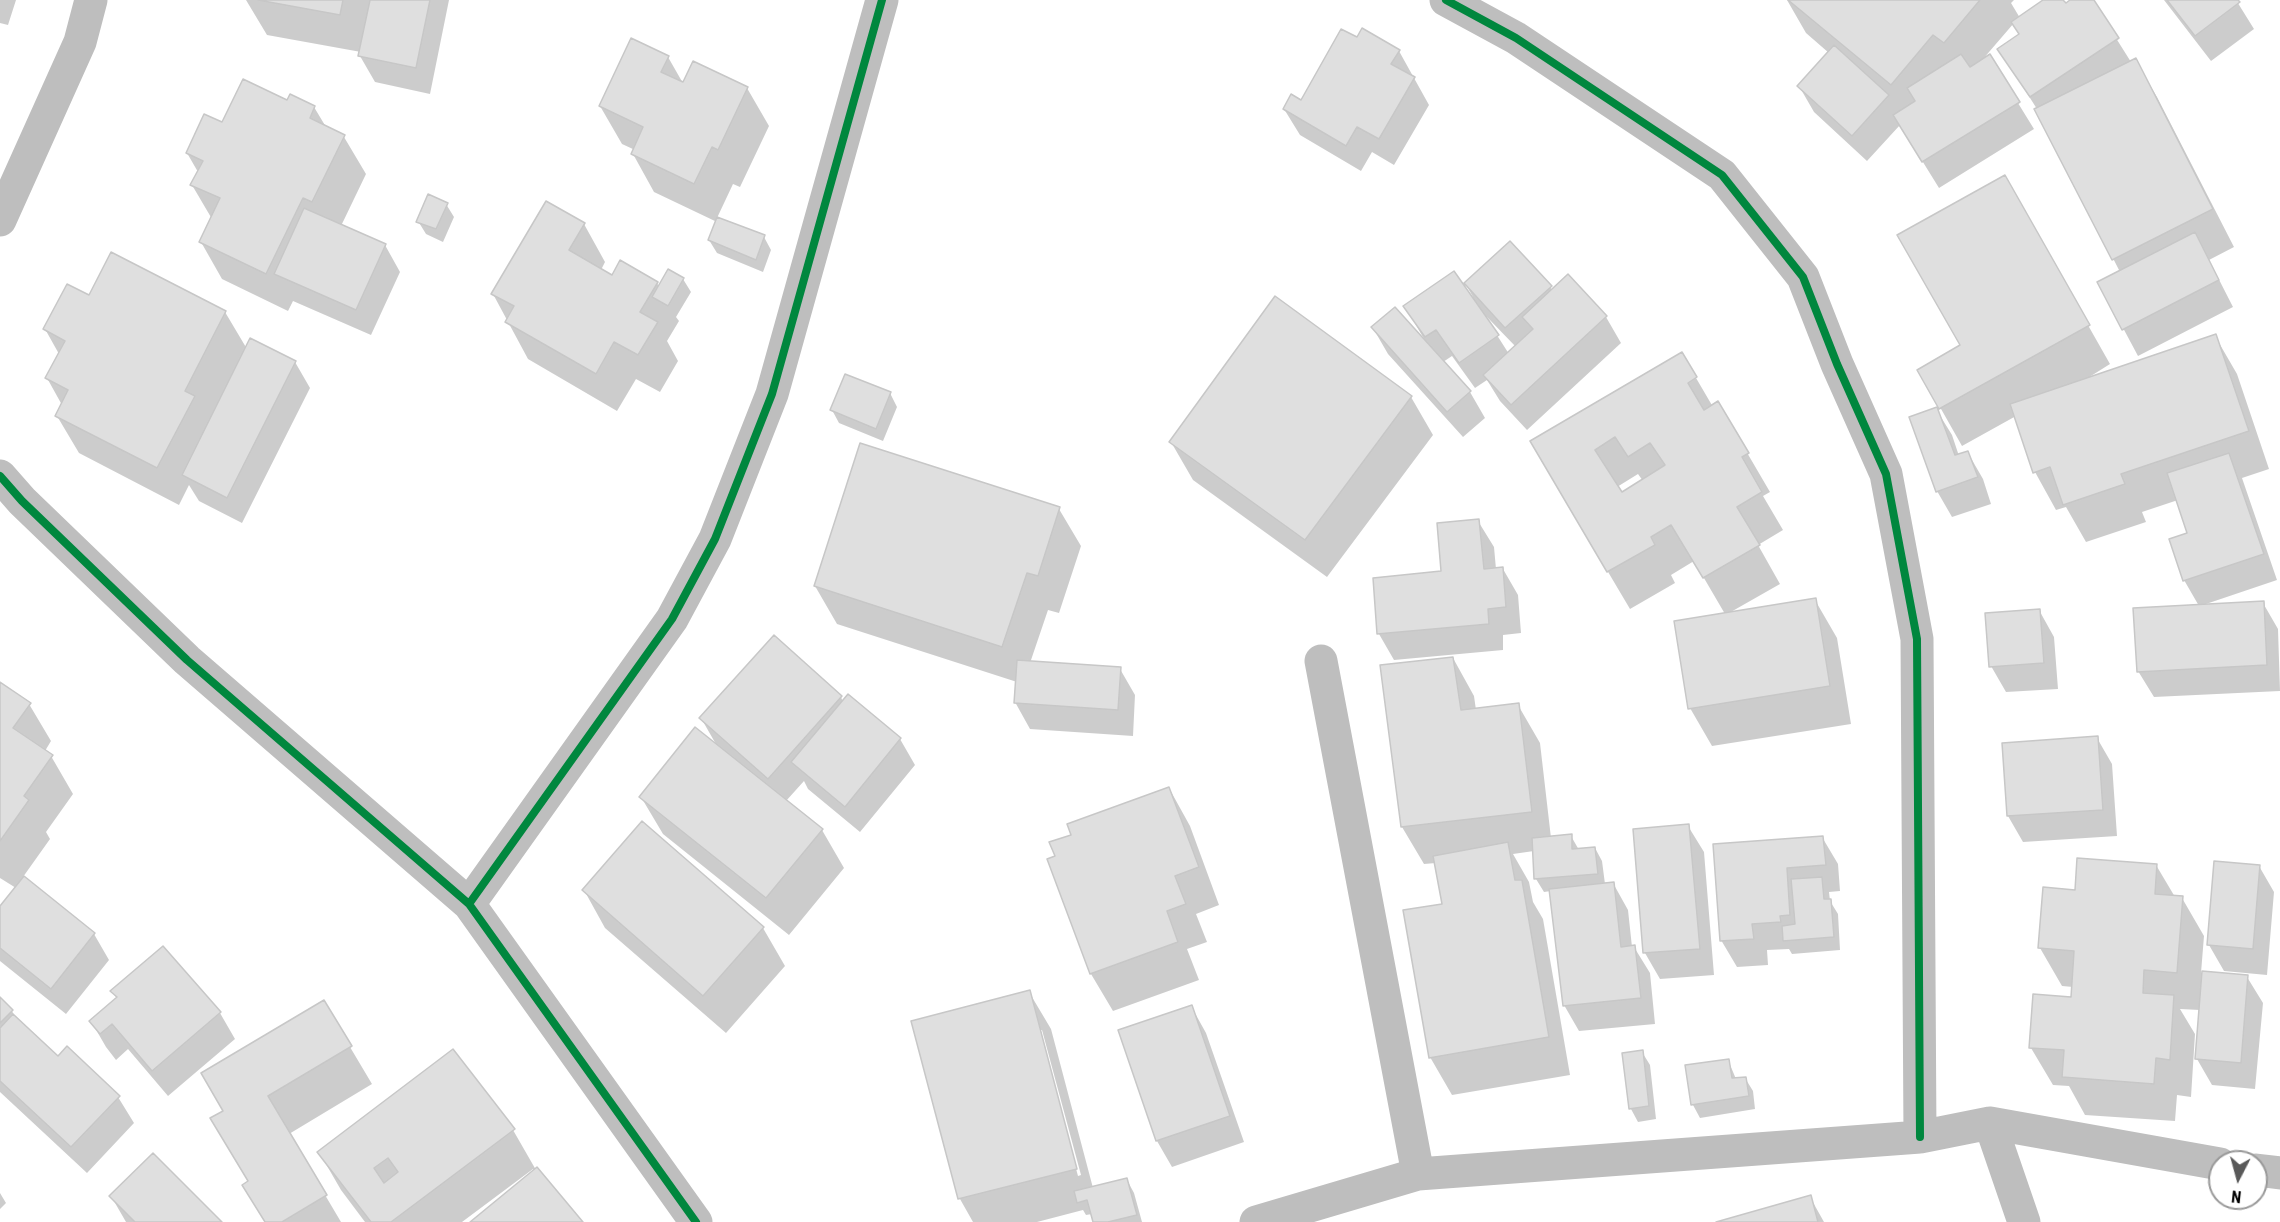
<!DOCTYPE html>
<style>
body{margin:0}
#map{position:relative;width:2280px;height:1222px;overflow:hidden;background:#fff;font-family:"Roboto Condensed",sans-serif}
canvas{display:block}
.north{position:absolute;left:2208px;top:1150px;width:60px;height:60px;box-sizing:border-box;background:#fff;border:2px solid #999;border-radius:50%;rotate:186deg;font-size:16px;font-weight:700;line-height:24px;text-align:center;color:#000}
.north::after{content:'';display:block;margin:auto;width:21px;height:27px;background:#595959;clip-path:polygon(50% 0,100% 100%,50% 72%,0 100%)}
</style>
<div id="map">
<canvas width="2280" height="1222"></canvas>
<div class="north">N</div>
</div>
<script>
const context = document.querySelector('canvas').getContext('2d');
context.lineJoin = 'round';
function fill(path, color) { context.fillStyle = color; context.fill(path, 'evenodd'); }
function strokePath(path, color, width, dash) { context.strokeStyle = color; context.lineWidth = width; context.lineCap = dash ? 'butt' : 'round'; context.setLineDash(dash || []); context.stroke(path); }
fill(new Path2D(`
 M 0,0 L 16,0 L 8,25 L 0,23 Z
 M 246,0 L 449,0 L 430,94 L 375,82 L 360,56 L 361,52 L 267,35 Z
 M 1787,0 L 2014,0 L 2011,3 L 2020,18 L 2046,0 L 2062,0 L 2065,5 L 2073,0 L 2092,0 L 2131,62 L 2135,60 L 2157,97 L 2234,247 L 2209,260 L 2233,307 L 2138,356 L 2099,283 L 2120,272 L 2037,109 L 1999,49 L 2020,35 L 2014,23 L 1983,59 L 1989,56 L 2034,129 L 1939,188 L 1900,125 L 1867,161 L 1814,112 L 1799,86 L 1829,53 L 1806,33 Z
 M 2164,0 L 2236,0 L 2254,29 L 2211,61 Z
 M 1399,51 L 1429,105 L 1394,165 L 1372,152 L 1361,171 L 1300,135 L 1284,109 Z
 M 668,57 L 684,85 L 747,88 L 769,126 L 740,187 L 733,184 L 717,218 L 764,237 L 771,250 L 763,272 L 717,253 L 709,240 L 717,222 L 654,192 L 633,154 L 635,150 L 622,144 L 600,106 Z
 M 288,102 L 314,107 L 326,127 L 344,137 L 366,174 L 341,226 L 385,245 L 400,272 L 371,335 L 293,301 L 288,311 L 222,279 L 201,242 L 212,219 L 192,185 L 198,172 L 187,153 L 223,124 Z
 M 2004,177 L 2110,364 L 2083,381 L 2215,336 L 2237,374 L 2269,469 L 2242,478 L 2277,580 L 2203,605 L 2263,603 L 2278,629 L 2280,691 L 2154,697 L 2138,671 L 2199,606 L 2184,580 L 2189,534 L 2178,500 L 2142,512 L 2146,522 L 2086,542 L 2066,507 L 2056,510 L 2035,472 L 2016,416 L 1962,446 L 1919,370 L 1962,345 Z
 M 446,204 L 454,217 L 443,242 L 426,234 L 418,221 Z
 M 584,224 L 605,262 L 601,270 L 613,277 L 657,283 L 659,287 L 683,279 L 691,292 L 676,317 L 679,321 L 667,341 L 678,361 L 660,392 L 636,379 L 617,411 L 528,359 L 493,294 Z
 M 1568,276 L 1606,317 L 1621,343 L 1527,430 L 1500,401 L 1487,380 L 1475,388 L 1452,356 L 1443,362 L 1470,392 L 1485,418 L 1463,437 L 1388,354 L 1373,328 L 1424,339 L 1405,306 L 1471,298 L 1473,297 L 1465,283 L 1550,287 L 1552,290 ZM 1487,317 L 1516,347 L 1509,354 L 1486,318 Z
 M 89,297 L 225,312 L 247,349 L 295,362 L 310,388 L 242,523 L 199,501 L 189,485 L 179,505 L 79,453 L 57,416 L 62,405 L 47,378 L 59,354 L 45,329 Z
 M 1682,354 L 1713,407 L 1718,403 L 1770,492 L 1763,496 L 1783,530 L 1758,545 L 1780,584 L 1729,613 L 1815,600 L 1837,638 L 1851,724 L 1712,746 L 1690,708 L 1725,614 L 1694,561 L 1671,575 L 1675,583 L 1630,609 L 1553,479 ZM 1638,474 L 1643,481 L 1622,494 L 1617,487 Z
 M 890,393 L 897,407 L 883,441 L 839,423 L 832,410 Z
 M 1411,397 L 1433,435 L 1327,577 L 1193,480 L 1171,442 Z
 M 1936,409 L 1952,435 L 1959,456 L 1968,453 L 1983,479 L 1991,504 L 1952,517 L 1937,491 Z
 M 1059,509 L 1081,546 L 1059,613 L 1048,610 L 1030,663 L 1120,669 L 1135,695 L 1133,736 L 1030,729 L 1015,702 L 1017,682 L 837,624 L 815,586 Z
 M 1478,521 L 1494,547 L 1496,569 L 1503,569 L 1518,595 L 1521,633 L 1503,635 L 1503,650 L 1394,660 L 1379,634 L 1443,572 Z
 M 2039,610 L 2054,637 L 2058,689 L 2006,692 L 1991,666 Z
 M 1453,658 L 1474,696 L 1476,710 L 1518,705 L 1540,743 L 1551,838 L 1571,836 L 1579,850 L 1595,848 L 1602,861 L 1605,884 L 1613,883 L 1628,910 L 1632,947 L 1634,947 L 1650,973 L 1655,1024 L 1579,1031 L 1564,1005 L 1551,891 L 1544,892 L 1536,879 L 1534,851 L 1513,854 L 1529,882 L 1533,902 L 1543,919 L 1570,1075 L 1452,1095 L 1430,1057 L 1444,905 L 1436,863 L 1424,864 L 1402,827 Z
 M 0,684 L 29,704 L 51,741 L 45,751 L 51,756 L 73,794 L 46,832 L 50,839 L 23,877 L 94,934 L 109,960 L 66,1014 L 0,961 L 0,909 L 16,888 L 0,878 Z
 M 848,696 L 900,739 L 915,765 L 860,832 L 808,789 L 804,781 L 786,801 L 822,830 L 844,868 L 789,935 L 663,834 L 641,797 L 717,746 L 701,718 L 841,697 L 843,702 Z
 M 2097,738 L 2112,764 L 2117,836 L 2023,842 L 2008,816 Z
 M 1169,788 L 1190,826 L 1219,905 L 1196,914 L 1207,942 L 1187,949 L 1199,980 L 1113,1011 L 1091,974 L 1049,860 L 1057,857 L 1073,836 Z
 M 643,823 L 763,928 L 785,966 L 726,1033 L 605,928 L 584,890 Z
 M 1688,826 L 1704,852 L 1714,975 L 1660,979 L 1645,953 Z
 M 1822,837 L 1838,864 L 1840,891 L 1829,892 L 1830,901 L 1838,914 L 1840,950 L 1792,954 L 1789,949 L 1767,950 L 1768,965 L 1737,967 L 1721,940 L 1715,845 Z
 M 2156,865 L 2175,897 L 2182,898 L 2204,936 L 2201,973 L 2247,977 L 2263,1003 L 2255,1089 L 2212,1085 L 2197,1059 L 2200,1010 L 2180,1009 L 2195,1034 L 2191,1097 L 2177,1095 L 2175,1121 L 2085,1115 L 2069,1086 L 2053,1085 L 2031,1048 L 2073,998 L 2073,987 L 2062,986 L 2040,948 L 2077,891 Z
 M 2259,866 L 2274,892 L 2267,975 L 2224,971 L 2209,945 Z
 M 112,991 L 220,1013 L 235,1039 L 168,1096 L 128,1049 L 116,1060 L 106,1047 L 91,1021 L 117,999 Z
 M 1029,992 L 1051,1029 L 1093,1188 L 1127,1180 L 1134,1193 L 1142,1222 L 1095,1222 L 1092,1214 L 1086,1215 L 1083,1210 L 1037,1222 L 973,1222 L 960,1199 ZM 1039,1030 L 1042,1030 L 1081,1175 L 1078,1176 Z
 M 0,999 L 12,1011 L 16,1019 L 58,1058 L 118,1097 L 134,1123 L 87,1173 L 0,1092 Z
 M 1191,1006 L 1206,1033 L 1244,1142 L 1172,1167 L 1157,1141 Z
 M 350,1047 L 372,1084 L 289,1134 L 341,1222 L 266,1222 L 224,1112 Z
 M 1642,1052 L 1650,1065 L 1656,1119 L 1638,1122 L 1631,1109 Z
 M 1728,1060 L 1736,1079 L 1745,1078 L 1753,1091 L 1755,1109 L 1700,1118 L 1693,1105 Z
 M 513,1130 L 536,1170 L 581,1222 L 472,1222 L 535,1171 L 533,1169 L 462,1222 L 365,1222 L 341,1190 L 319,1152 Z
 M 0,1193 L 6,1203 L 0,1209 Z
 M 111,1196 L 219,1222 L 126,1222 Z
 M 1810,1197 L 1824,1222 L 1721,1222 Z`), '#0003');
const building = new Path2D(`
 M 258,0 L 343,0 L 340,15 Z
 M 370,0 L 430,0 L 416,68 L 358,56 Z
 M 1788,0 L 1980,0 L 1944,43 L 1933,35 L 1891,85 Z
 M 2043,0 L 2063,0 L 2066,3 L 2070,0 L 2094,0 L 2119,38 L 2030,97 L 1997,49 L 2019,34 L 2011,22 Z
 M 2167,0 L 2238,0 L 2240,2 L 2195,36 Z
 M 1362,28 L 1400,50 L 1391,64 L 1415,77 L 1379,139 L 1357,127 L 1346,146 L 1283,109 L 1291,94 L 1301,100 L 1341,29 L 1357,37 Z
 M 631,38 L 669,56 L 661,72 L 683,82 L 693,61 L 748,87 L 718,150 L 712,147 L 694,184 L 631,154 L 643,127 L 599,106 Z
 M 1834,45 L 1889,95 L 1852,136 L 1797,86 Z
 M 1961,54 L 1970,67 L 1990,54 L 2020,102 L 1922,162 L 1893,115 L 1915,101 L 1907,88 Z
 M 2136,58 L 2213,209 L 2112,260 L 2034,109 Z
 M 243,79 L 287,100 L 290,94 L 315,106 L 310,118 L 345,135 L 312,202 L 303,198 L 266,274 L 199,242 L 220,198 L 190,185 L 203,161 L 186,153 L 204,114 L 222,122 Z
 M 2005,175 L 2090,325 L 1939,409 L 1917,370 L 1960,345 L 1897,235 Z
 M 428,194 L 448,203 L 436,229 L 416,222 Z
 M 546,201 L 585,223 L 569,250 L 612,275 L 620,260 L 658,282 L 640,312 L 658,322 L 638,355 L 614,342 L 596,374 L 505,322 L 514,306 L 491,294 Z
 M 304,208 L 386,244 L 356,310 L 274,274 Z
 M 717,217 L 765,235 L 756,260 L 708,240 Z
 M 2195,232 L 2219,280 L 2122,330 L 2097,282 Z
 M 1510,241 L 1552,286 L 1505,328 L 1464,283 Z
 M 111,252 L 226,311 L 185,391 L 195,396 L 157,468 L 55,416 L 68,390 L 45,378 L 65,341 L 43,329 L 67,284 L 89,295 Z
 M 668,269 L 684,278 L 668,306 L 652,297 Z
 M 1454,271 L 1499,335 L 1459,363 L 1436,330 L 1425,337 L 1403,306 Z
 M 1568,274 L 1607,316 L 1511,405 L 1483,375 L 1533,329 L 1522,317 Z
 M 1275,296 L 1412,396 L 1305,540 L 1169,442 Z
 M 1395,307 L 1471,391 L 1447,412 L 1371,327 Z
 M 2216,334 L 2249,431 L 2121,474 L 2125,484 L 2063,505 L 2050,467 L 2033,473 L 2010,404 Z
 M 250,338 L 296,361 L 227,498 L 182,475 Z
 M 1682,352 L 1697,377 L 1688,383 L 1704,410 L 1718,401 L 1749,453 L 1742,457 L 1762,492 L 1737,507 L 1760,545 L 1703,578 L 1671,525 L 1651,537 L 1655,545 L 1607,572 L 1530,441 ZM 1615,437 L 1628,457 L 1650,443 L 1665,465 L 1622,492 L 1595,450 Z
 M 845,374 L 891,392 L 876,429 L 830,410 Z
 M 1937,407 L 1955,455 L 1968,451 L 1978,477 L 1936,492 L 1909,417 Z
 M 860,443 L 1060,507 L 1038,576 L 1027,573 L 1002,647 L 814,586 Z
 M 2229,453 L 2264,554 L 2183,581 L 2169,539 L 2187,533 L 2167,473 Z
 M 1479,519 L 1484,569 L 1503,567 L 1506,607 L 1488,609 L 1489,624 L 1377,634 L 1373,578 L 1441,571 L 1437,523 Z
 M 1816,598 L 1830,686 L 1688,709 L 1674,621 Z
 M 2264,601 L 2267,665 L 2137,672 L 2133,608 Z
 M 2040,609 L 2044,663 L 1989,667 L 1985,613 Z
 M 774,635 L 842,696 L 768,779 L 699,718 Z
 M 1453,657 L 1461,710 L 1519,703 L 1532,812 L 1401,827 L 1380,665 Z
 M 1017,660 L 1121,667 L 1118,710 L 1014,703 Z
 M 0,682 L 31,703 L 13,728 L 53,755 L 24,796 L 29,800 L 0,841 Z
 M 848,694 L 901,738 L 845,807 L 791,762 Z
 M 695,727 L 823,829 L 766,898 L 639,797 Z
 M 2098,736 L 2103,810 L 2007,816 L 2002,743 Z
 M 1169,787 L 1199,867 L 1175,876 L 1186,904 L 1167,911 L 1178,942 L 1090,974 L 1047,859 L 1055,856 L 1049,842 L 1071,835 L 1067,824 Z
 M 642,821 L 764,927 L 703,996 L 582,890 Z
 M 1689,824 L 1700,949 L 1643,953 L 1633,829 Z
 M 1572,834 L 1572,849 L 1595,847 L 1598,874 L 1534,879 L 1532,838 Z
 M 1823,836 L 1826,865 L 1787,868 L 1790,915 L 1780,916 L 1781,922 L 1752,924 L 1754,939 L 1720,941 L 1713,844 Z
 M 1508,842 L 1515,880 L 1522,880 L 1549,1037 L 1429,1058 L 1403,910 L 1442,904 L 1433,856 Z
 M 2077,858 L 2157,864 L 2155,894 L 2183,896 L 2177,973 L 2144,970 L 2143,993 L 2174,995 L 2170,1060 L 2156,1058 L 2154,1084 L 2062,1077 L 2064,1050 L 2029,1048 L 2033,994 L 2071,997 L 2074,951 L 2038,948 L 2043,887 L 2075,890 Z
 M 2214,861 L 2260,865 L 2253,949 L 2207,945 Z
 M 24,876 L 95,933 L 51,989 L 0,948 L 0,906 Z
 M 1822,877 L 1824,899 L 1831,899 L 1834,937 L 1783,941 L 1782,926 L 1795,924 L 1791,879 Z
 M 1614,882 L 1621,947 L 1635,945 L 1641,998 L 1563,1006 L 1549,889 Z
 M 163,946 L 221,1012 L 152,1071 L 112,1024 L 100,1034 L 89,1021 L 117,997 L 110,991 Z
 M 2202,971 L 2248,975 L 2241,1063 L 2195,1059 Z
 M 1030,990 L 1077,1169 L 958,1199 L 911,1021 Z
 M 0,997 L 13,1010 L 0,1023 Z
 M 324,1000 L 352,1046 L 268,1096 L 327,1195 L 282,1222 L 265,1222 L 242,1185 L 248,1181 L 210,1118 L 223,1111 L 201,1073 Z
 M 1192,1005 L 1230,1116 L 1156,1141 L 1118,1030 Z
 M 13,1014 L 58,1056 L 67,1046 L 120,1096 L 71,1147 L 0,1081 L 0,1028 Z
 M 453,1049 L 515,1129 L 391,1222 L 371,1222 L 317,1152 ZM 388,1158 L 398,1172 L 384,1183 L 374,1168 Z
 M 1643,1050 L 1649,1106 L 1629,1109 L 1622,1053 Z
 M 1729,1059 L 1732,1078 L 1746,1077 L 1749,1096 L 1691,1105 L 1685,1065 Z
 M 153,1153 L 222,1222 L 135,1222 L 109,1196 Z
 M 537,1167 L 583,1222 L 470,1222 Z
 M 1127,1178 L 1137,1215 L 1108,1222 L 1093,1222 L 1087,1200 L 1077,1203 L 1074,1191 Z
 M 1811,1195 L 1818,1222 L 1716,1222 Z`);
fill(building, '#dfdfdf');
strokePath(building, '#c7c7c7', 1.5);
strokePath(new Path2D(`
 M 1446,0 L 1516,38 L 1722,175 L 1803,277 L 1837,364 L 1886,474 L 1917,639 L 1920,1137
 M 0,220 L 80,42 L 91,0
 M 0,476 L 22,501 L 187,660 L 469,904 L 696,1222
 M 1321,661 L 1418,1174
 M 469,904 L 672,619 L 715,539 L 772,394 L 882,0
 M 1990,1123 L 2024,1222
 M 2256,1170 L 2280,1173
 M 1256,1222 L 1418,1174 L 1920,1137 L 1990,1123 L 2220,1164`), '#bebebe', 33);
strokePath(new Path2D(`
 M 1446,0 L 1516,38 L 1722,175 L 1803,277 L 1837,364 L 1886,474 L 1917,639 L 1920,1137
 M 0,476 L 22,501 L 187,660 L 469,904 L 696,1222
 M 469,904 L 672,619 L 715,539 L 772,394 L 882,0`), '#00873e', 8);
</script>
